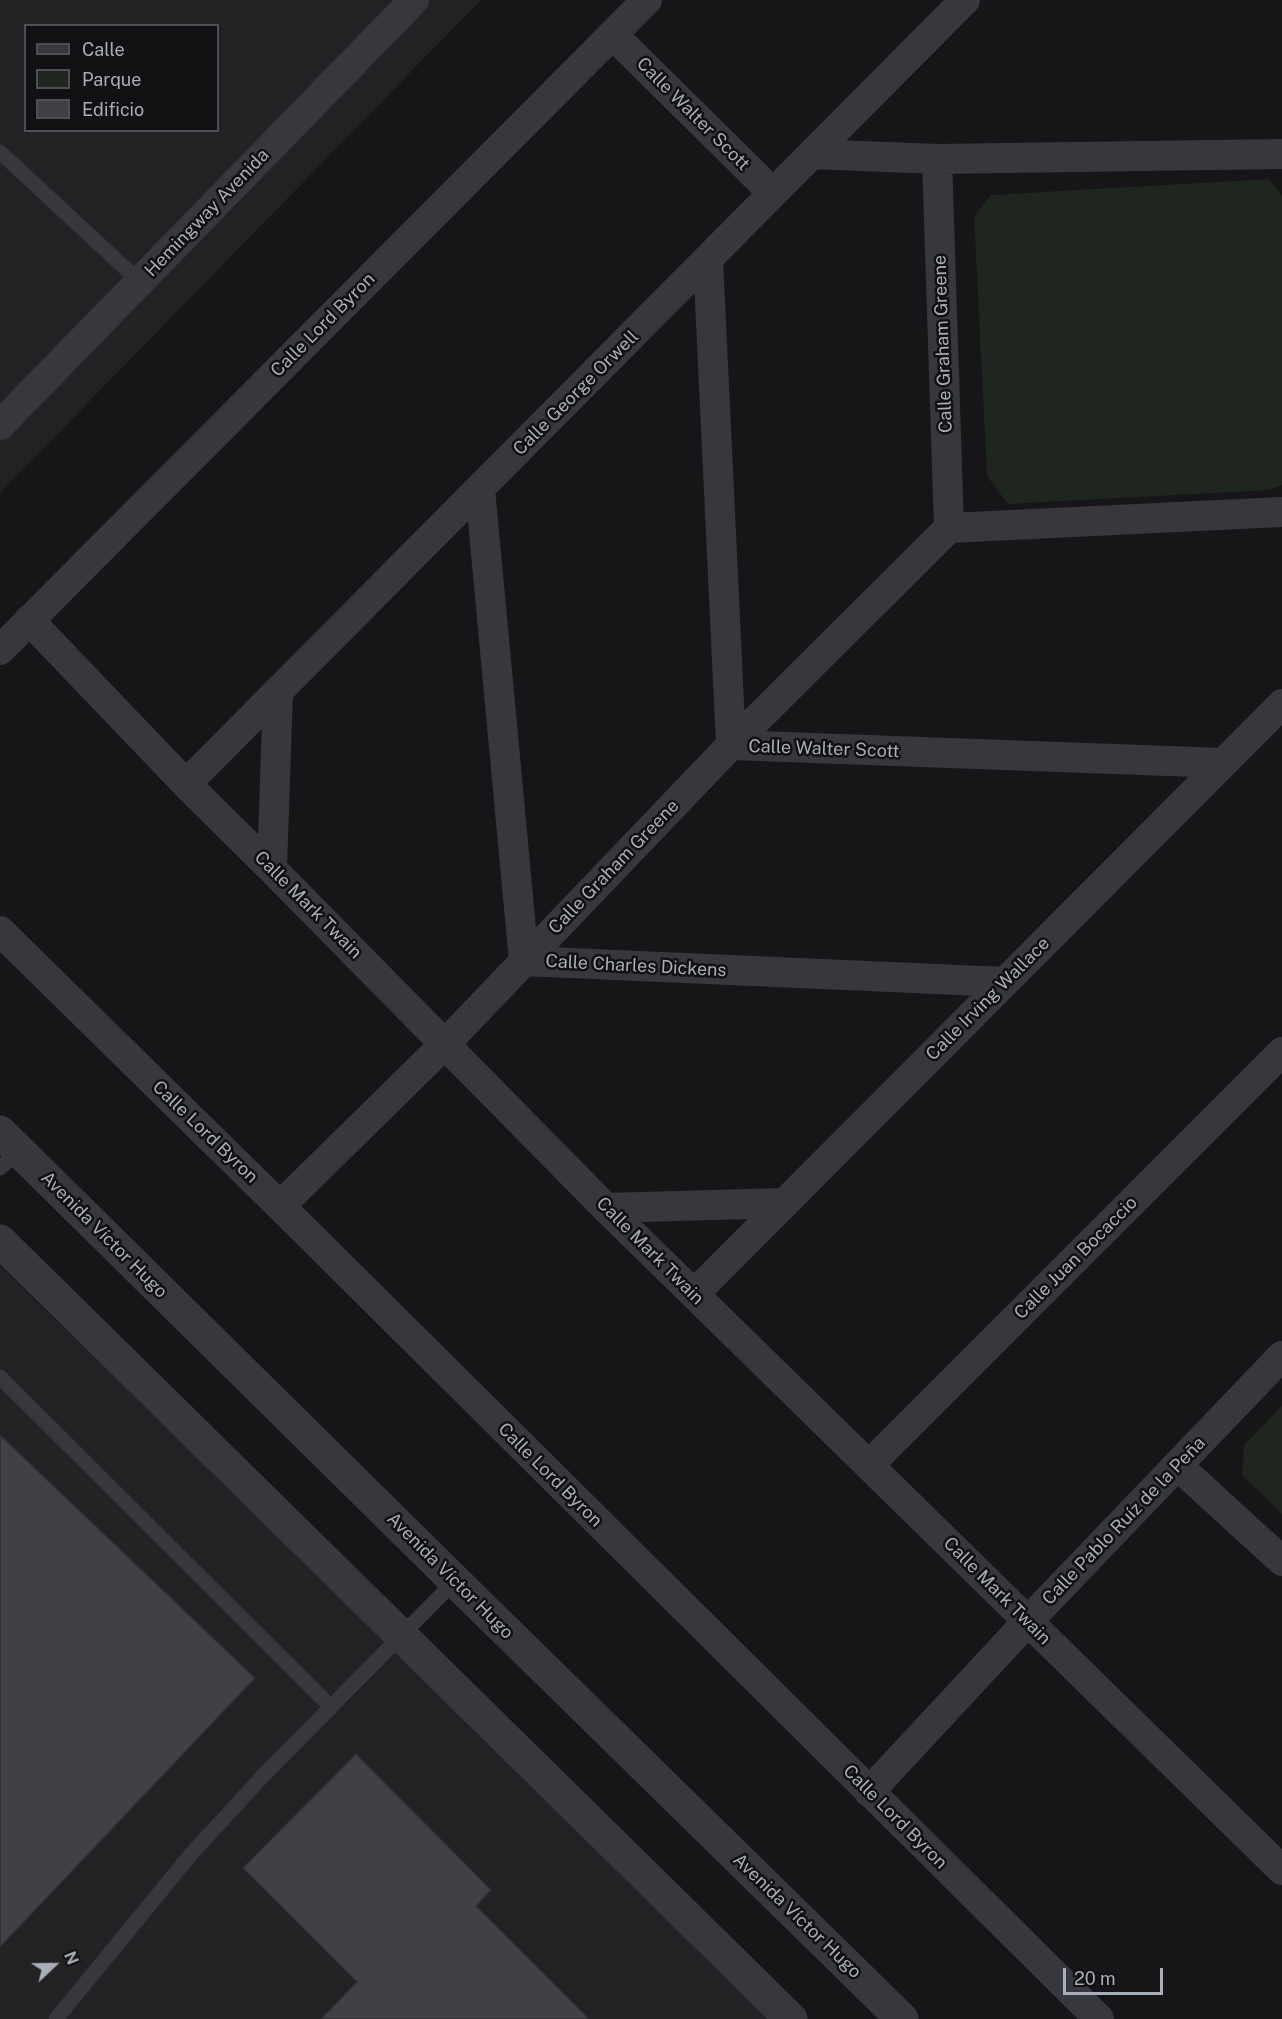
<!DOCTYPE html>
<meta charset="utf-8">
<style>
body{margin:0}
#map{position:relative;width:1282px;height:2019px;overflow:hidden;background:#161618;font-family:"Public Sans",sans-serif}
canvas{display:block}
.legend{position:absolute;left:24px;top:24px;width:195px;height:108px;box-sizing:border-box;background:#111113;border:2px solid #4d4f55;margin:0;padding:8px 10px;list-style:none;font-size:18px;color:#a8adb8}
.legend li{display:flex;align-items:center;gap:12px;height:30px}
.legend b{width:30px;border:2px solid #4d4f55}
.north{position:absolute;left:24px;top:1935px;width:60px;height:60px;-webkit-text-stroke:4px #111113;paint-order:stroke;rotate:68deg;font-size:16px;font-weight:700;line-height:24px;text-align:center;color:#a8adb8}
.north::after{content:'';display:block;margin:auto;width:21px;height:27px;background:#a8adb8;clip-path:polygon(50% 0,100% 100%,50% 72%,0 100%)}
.scale{position:absolute;left:1063px;top:1968px;width:100px;height:27px;box-sizing:border-box;border:3px solid #a8adb8;border-top:0;padding-left:8px;font-size:18px;line-height:21px;white-space:nowrap;color:#a8adb8;-webkit-text-stroke:4px #111113;paint-order:stroke}
</style>
<div id="map">
<canvas width="1282" height="2019"></canvas>
<ul class="legend">
<li><b style="height:8px;background:#37383d"></b>Calle</li>
<li><b style="height:16px;background:#1e261f"></b>Parque</li>
<li><b style="height:16px;background:#404145"></b>Edificio</li>
</ul>
<div class="north">N</div>
<div class="scale">20 m</div>
</div>
<script>
const context = document.querySelector('canvas').getContext('2d');
context.lineJoin = 'round';
function fill(path, color) { context.fillStyle = color; context.fill(path, 'evenodd'); }
function strokePath(path, color, width, dash) { context.strokeStyle = color; context.lineWidth = width; context.lineCap = dash ? 'butt' : 'round'; context.setLineDash(dash || []); context.stroke(path); }
function label(font, color, halo, rows, align = 'center') {
  context.font = font + ' "Public Sans",sans-serif'; context.lineWidth = 5; context.setLineDash([]); context.textBaseline = 'middle'; context.strokeStyle = halo; context.fillStyle = color; for (const [text, x, y, turn = 0] of rows) {
    context.save(); context.translate(x, y); context.rotate((+turn || 0) * Math.PI / 180); context.textAlign = isNaN(turn) ? turn : align; if (halo) context.strokeText(text, 0, 0); context.fillText(text, 0, 0); context.restore();
  }
}
fill(new Path2D(`
 M 0,0 L 481,0 L 0,493 ZM 26,26 L 218,26 L 218,130 L 26,130 Z
 M 0,1266 L 776,2019 L 0,2019 Z`), '#222225');
fill(new Path2D(`
 M 1269,179 L 1282,195 L 1282,485 L 1269,490 L 1008,504 L 987,476 L 974,216 L 991,195 Z
 M 1282,1406 L 1282,1514 L 1242,1475 L 1244,1445 Z`), '#1e261f');
const building = new Path2D(`
 M 0,1435 L 255,1678 L 0,1947 Z
 M 356,1754 L 491,1890 L 476,1906 L 589,2019 L 321,2019 L 357,1982 L 243,1868 Z`);
fill(building, '#404145');
strokePath(building, '#303034', 1.5);
strokePath(new Path2D(`
 M 0,152 L 140,282
 M 0,1168 L 19,1151
 M 0,1377 L 331,1707
 M 56,2019 L 192,1853 L 262,1777 L 455,1581`), '#37383d', 15);
strokePath(new Path2D(`
 M 613,35 L 773,193
 M 812,154 L 937,159 L 1282,154
 M 937,159 L 949,528
 M 708,259 L 731,745 L 1223,763
 M 0,425 L 414,0
 M 480,489 L 524,961 L 1005,982
 M 29,620 L 186,784 L 272,869 L 606,1208 L 1282,1870
 M 0,650 L 647,0
 M 186,784 L 965,0
 M 272,869 L 278,691
 M 0,931 L 280,1206 L 1099,2019
 M 280,1206 L 445,1044 L 731,745 L 949,528 L 1282,512
 M 606,1208 L 785,1203
 M 694,1294 L 1282,704
 M 869,1465 L 1282,1052
 M 1177,1465 L 1282,1561
 M 869,1792 L 1028,1621 L 1282,1356`), '#37383d', 30);
strokePath(new Path2D(`
 M 0,1132 L 455,1581 L 902,2019
 M 0,1241 L 791,2019`), '#37383d', 33);
label('18px', '#a8adb8', '#111113', [
 ["Calle Walter Scott",693,114,45],
 ["Hemingway Avenida",207,213,-46],
 ["Calle Lord Byron",323,325,-45],
 ["Calle Graham Greene",943,344,-92],
 ["Calle George Orwell",576,393,-45],
 ["Calle Walter Scott",824,749,2],
 ["Calle Graham Greene",614,867,-46],
 ["Calle Mark Twain",308,905,45],
 ["Calle Charles Dickens",636,966,3],
 ["Calle Irving Wallace",988,999,-45],
 ["Calle Lord Byron",205,1132,44],
 ["Avenida Víctor Hugo",104,1235,45],
 ["Calle Mark Twain",650,1251,45],
 ["Calle Juan Bocaccio",1076,1258,-45],
 ["Calle Lord Byron",550,1475,45],
 ["Calle Pablo Ruíz de la Peña",1124,1521,-46],
 ["Avenida Víctor Hugo",450,1576,45],
 ["Calle Mark Twain",997,1591,45],
 ["Calle Lord Byron",895,1817,45],
 ["Avenida Víctor Hugo",797,1916,44]
]);
</script>
